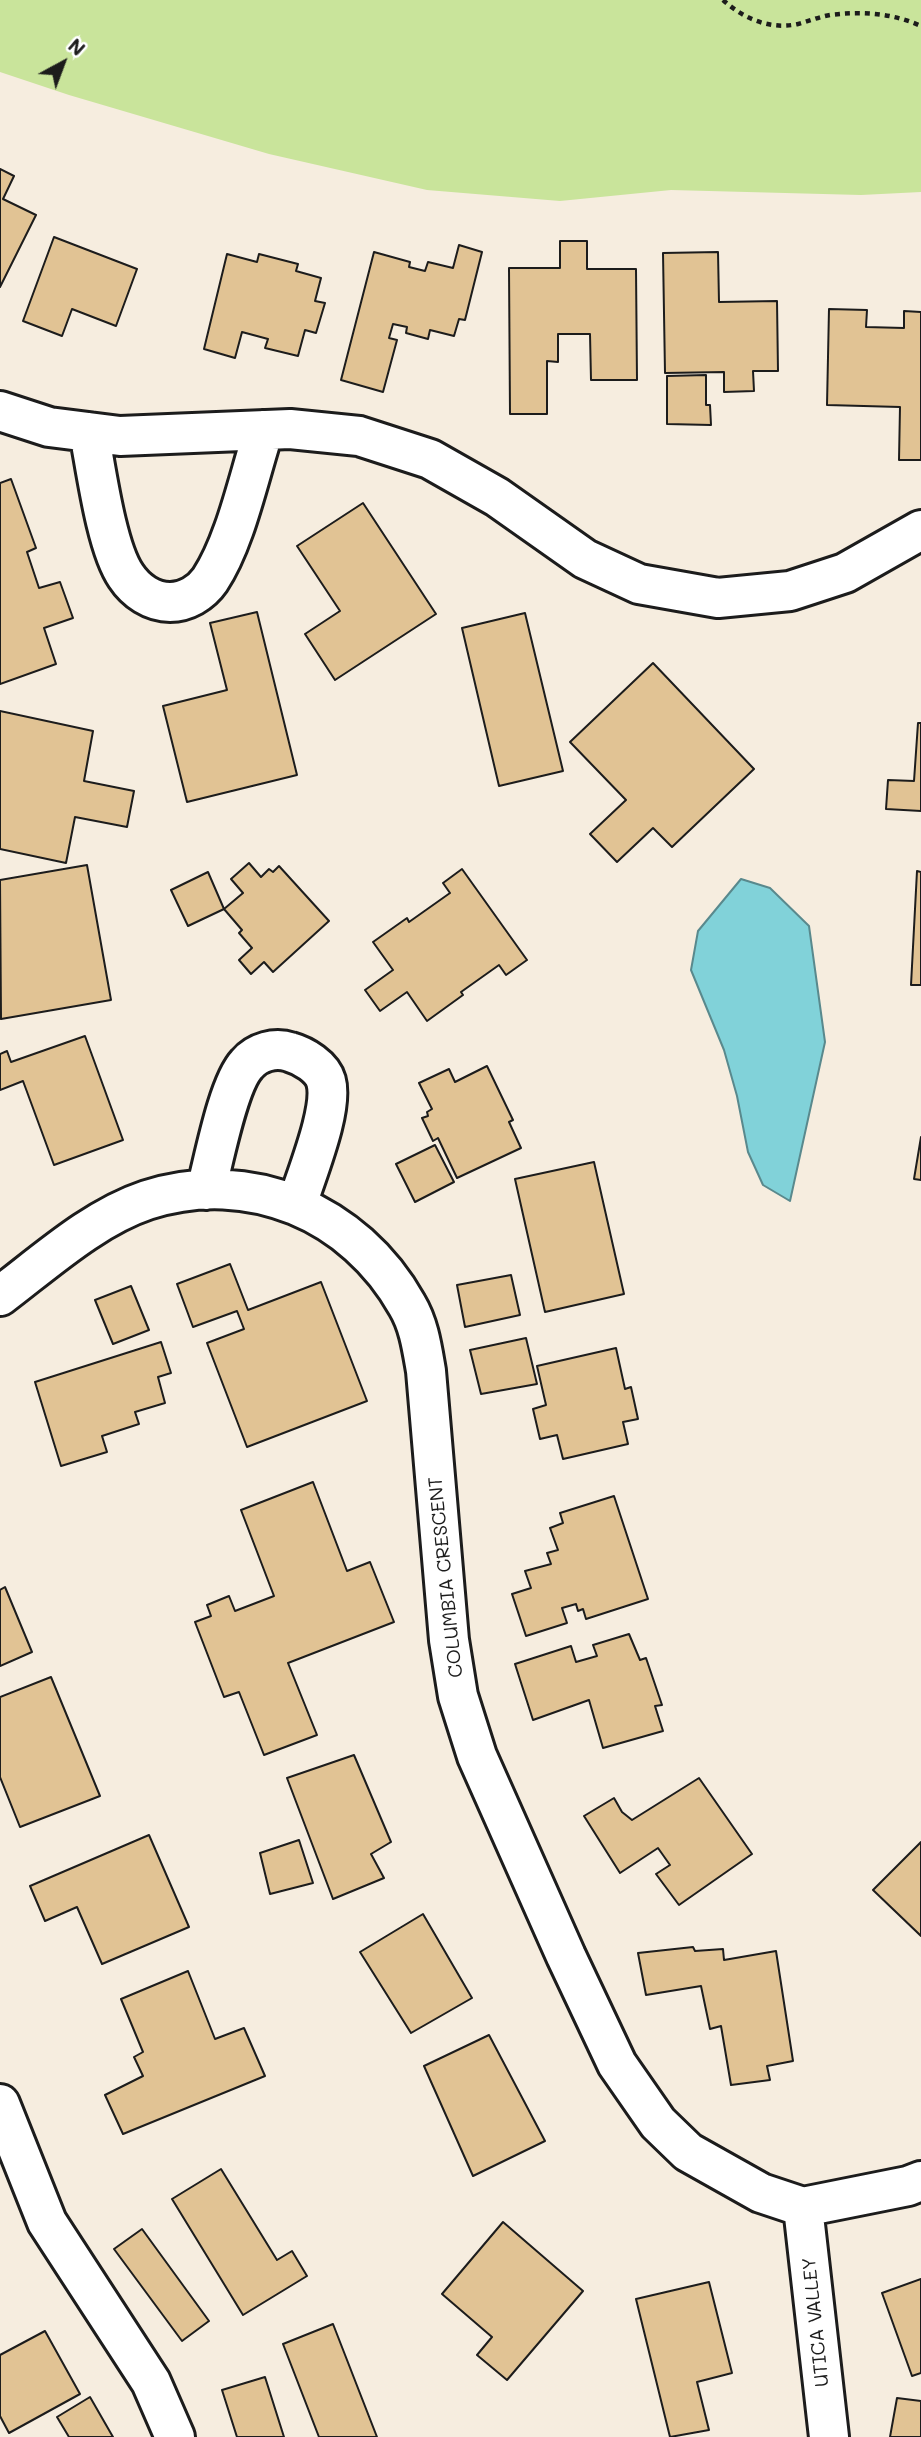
<!DOCTYPE html>
<style>
body{margin:0}
#map{position:relative;width:921px;height:2437px;overflow:hidden;background:#f6eddf;font-family:Mali,sans-serif}
canvas{display:block}
.north{position:absolute;left:28px;top:28px;width:70px;height:70px;-webkit-text-stroke:5px #fff;paint-order:stroke;rotate:41deg;font-size:19px;font-weight:700;line-height:28px;text-align:center;color:#1c1c1c}
.north::after{content:'';display:block;margin:auto;width:24px;height:32px;background:#1c1c1c;clip-path:polygon(50% 0,100% 100%,50% 72%,0 100%)}
</style>
<div id="map">
<canvas width="921" height="2437"></canvas>
<div class="north">N</div>
</div>
<script>
const context = document.querySelector('canvas').getContext('2d');
context.lineJoin = 'round';
function fill(path, color) { context.fillStyle = color; context.fill(path, 'evenodd'); }
function strokePath(path, color, width, dash) { context.strokeStyle = color; context.lineWidth = width; context.lineCap = dash ? 'butt' : 'round'; context.setLineDash(dash || []); context.stroke(path); }
function label(font, color, halo, rows, align = 'center') {
  context.font = font + ' Mali,sans-serif'; context.lineWidth = 7; context.setLineDash([]); context.textBaseline = 'middle'; context.strokeStyle = halo; context.fillStyle = color; for (const [text, x, y, turn = 0] of rows) {
    context.save(); context.translate(x, y); context.rotate((+turn || 0) * Math.PI / 180); context.textAlign = isNaN(turn) ? turn : align; if (halo) context.strokeText(text, 0, 0); context.fillText(text, 0, 0); context.restore();
  }
}
fill(new Path2D(`
 M 0,0 L 921,0 L 921,192 L 861,195 L 671,190 L 560,201 L 427,190 L 269,154 L 69,95 L 0,72 Z`), '#c9e49b');
const water = new Path2D(`
 M 741,879 L 770,888 L 809,926 L 825,1042 L 790,1201 L 763,1185 L 748,1152 L 737,1096 L 724,1050 L 691,970 L 698,931 Z`);
fill(water, '#81d2d9');
strokePath(water, '#59898d', 2);
const building = new Path2D(`
 M 0,169 L 14,176 L 3,199 L 36,215 L 0,287 Z
 M 54,237 L 137,269 L 116,326 L 72,309 L 62,336 L 23,321 Z
 M 560,241 L 587,241 L 587,269 L 636,269 L 637,380 L 591,380 L 590,334 L 558,334 L 558,362 L 547,361 L 547,414 L 510,414 L 509,268 L 560,268 Z
 M 459,245 L 482,252 L 465,320 L 459,319 L 454,336 L 430,330 L 428,339 L 406,333 L 407,327 L 393,324 L 389,338 L 397,340 L 383,392 L 341,380 L 374,252 L 410,262 L 409,267 L 425,271 L 428,262 L 453,268 Z
 M 718,252 L 719,302 L 777,301 L 778,371 L 753,371 L 754,391 L 724,392 L 724,372 L 665,373 L 663,253 Z
 M 227,254 L 257,262 L 259,254 L 298,264 L 296,271 L 321,278 L 315,301 L 325,303 L 316,333 L 305,330 L 298,356 L 265,348 L 268,339 L 242,332 L 235,358 L 204,349 Z
 M 829,309 L 867,310 L 866,327 L 904,328 L 904,311 L 921,312 L 921,460 L 899,460 L 900,407 L 827,405 Z
 M 706,375 L 706,405 L 710,405 L 711,425 L 667,424 L 667,376 Z
 M 11,479 L 36,548 L 27,552 L 39,588 L 60,582 L 73,618 L 44,628 L 56,664 L 0,684 L 0,483 Z
 M 363,503 L 436,614 L 335,680 L 305,634 L 340,611 L 297,546 Z
 M 257,612 L 297,775 L 187,802 L 163,706 L 227,690 L 210,623 Z
 M 525,613 L 563,771 L 499,786 L 462,628 Z
 M 653,663 L 754,769 L 672,847 L 653,828 L 617,862 L 590,834 L 626,800 L 570,742 Z
 M 0,711 L 93,731 L 84,781 L 134,791 L 127,827 L 75,817 L 66,863 L 0,849 Z
 M 918,723 L 921,723 L 921,811 L 886,809 L 888,780 L 914,781 Z
 M 249,863 L 261,877 L 269,869 L 273,872 L 279,866 L 329,921 L 273,972 L 264,962 L 251,974 L 239,960 L 252,948 L 239,933 L 242,930 L 224,909 L 243,893 L 231,879 Z
 M 87,865 L 111,1000 L 1,1019 L 0,880 Z
 M 462,869 L 527,960 L 506,975 L 499,965 L 461,992 L 463,995 L 427,1021 L 407,992 L 380,1011 L 365,990 L 393,970 L 373,942 L 407,918 L 409,922 L 450,893 L 443,883 Z
 M 917,871 L 921,872 L 921,985 L 911,985 Z
 M 208,872 L 224,909 L 188,926 L 171,890 Z
 M 85,1036 L 123,1140 L 54,1165 L 23,1081 L 0,1090 L 0,1054 L 7,1051 L 11,1062 Z
 M 487,1066 L 513,1120 L 509,1122 L 521,1148 L 457,1178 L 438,1138 L 433,1141 L 422,1118 L 428,1116 L 427,1112 L 432,1109 L 419,1083 L 449,1069 L 455,1082 Z
 M 921,1137 L 921,1180 L 914,1179 Z
 M 435,1145 L 454,1182 L 415,1202 L 396,1164 Z
 M 594,1162 L 624,1294 L 545,1312 L 515,1179 Z
 M 230,1264 L 248,1310 L 321,1282 L 367,1401 L 247,1447 L 207,1343 L 244,1329 L 237,1311 L 193,1327 L 177,1284 Z
 M 511,1275 L 520,1315 L 465,1327 L 457,1285 Z
 M 131,1286 L 149,1330 L 113,1344 L 95,1300 Z
 M 526,1338 L 537,1384 L 481,1394 L 470,1350 Z
 M 161,1342 L 171,1373 L 158,1377 L 165,1403 L 135,1412 L 139,1424 L 102,1436 L 107,1452 L 61,1466 L 35,1382 Z
 M 616,1348 L 625,1389 L 631,1387 L 638,1419 L 623,1422 L 628,1444 L 563,1459 L 557,1435 L 540,1439 L 533,1409 L 546,1405 L 537,1366 Z
 M 313,1482 L 347,1571 L 370,1562 L 394,1622 L 288,1663 L 317,1735 L 264,1755 L 239,1692 L 224,1697 L 195,1622 L 211,1616 L 207,1605 L 229,1596 L 235,1611 L 274,1596 L 241,1510 Z
 M 614,1496 L 648,1599 L 586,1619 L 583,1609 L 578,1611 L 576,1604 L 562,1608 L 567,1623 L 526,1636 L 512,1594 L 531,1588 L 525,1571 L 551,1564 L 547,1553 L 558,1550 L 550,1528 L 563,1523 L 560,1513 Z
 M 5,1587 L 32,1652 L 0,1666 L 0,1590 Z
 M 629,1634 L 640,1660 L 646,1658 L 662,1705 L 655,1706 L 663,1731 L 603,1748 L 589,1700 L 533,1720 L 515,1664 L 571,1646 L 576,1662 L 597,1656 L 593,1645 Z
 M 51,1677 L 100,1796 L 20,1827 L 0,1777 L 0,1697 Z
 M 354,1755 L 391,1842 L 371,1854 L 384,1878 L 333,1899 L 287,1778 Z
 M 699,1778 L 752,1854 L 679,1905 L 656,1874 L 670,1865 L 658,1848 L 620,1873 L 584,1816 L 614,1798 L 622,1812 L 632,1820 Z
 M 149,1835 L 189,1927 L 102,1964 L 77,1907 L 45,1921 L 30,1886 Z
 M 299,1840 L 313,1883 L 270,1894 L 260,1853 Z
 M 921,1842 L 921,1936 L 873,1890 Z
 M 423,1914 L 472,1998 L 411,2033 L 360,1952 Z
 M 693,1947 L 695,1951 L 723,1949 L 724,1960 L 776,1951 L 793,2061 L 767,2066 L 770,2080 L 731,2085 L 721,2026 L 710,2029 L 701,1986 L 646,1995 L 638,1953 Z
 M 188,1971 L 215,2039 L 244,2028 L 265,2076 L 123,2134 L 105,2095 L 143,2076 L 134,2057 L 143,2052 L 121,1999 Z
 M 489,2035 L 545,2141 L 473,2176 L 424,2066 Z
 M 221,2169 L 277,2260 L 292,2251 L 307,2276 L 243,2315 L 172,2199 Z
 M 503,2222 L 583,2291 L 507,2380 L 477,2355 L 492,2337 L 442,2294 Z
 M 142,2229 L 209,2321 L 182,2341 L 114,2249 Z
 M 921,2279 L 921,2373 L 912,2376 L 882,2293 Z
 M 709,2282 L 732,2373 L 697,2382 L 709,2430 L 670,2437 L 636,2299 Z
 M 333,2324 L 377,2437 L 319,2437 L 283,2344 Z
 M 45,2331 L 80,2394 L 9,2433 L 0,2416 L 0,2355 Z
 M 265,2377 L 284,2437 L 237,2437 L 222,2390 Z
 M 90,2397 L 113,2437 L 69,2437 L 57,2417 Z
 M 897,2398 L 921,2401 L 921,2437 L 890,2437 Z`);
fill(building, '#e1c394');
strokePath(building, '#1c1c1c', 2);
const minor = new Path2D(`
 M 0,411 L 49,427 L 120,436 L 290,429 L 359,436 L 430,459 L 497,497 L 585,559 L 639,584 L 718,598 L 790,591 L 845,573 L 921,530
 M 89,432 C 96,468 106,547 126,576 C 136,591 152,602 170,602 C 186,602 201,593 210,580 C 236,541 249,475 264,430
 M 206,1190 C 214,1160 228,1084 247,1064 C 257,1052 275,1047 290,1052 C 304,1056 322,1067 326,1081 C 334,1109 306,1175 297,1205
 M 0,1296 C 45,1262 93,1218 147,1200 C 249,1167 355,1212 407,1305 C 419,1325 422,1348 426,1371 L 449,1640 L 458,1696 L 477,1756 L 566,1956 L 617,2064 L 658,2123 L 688,2152 L 761,2193 L 803,2207 L 908,2186 L 921,2181
 M 0,2104 L 47,2222 L 151,2382 L 175,2437
 M 803,2207 L 829,2437`);
strokePath(minor, '#1c1c1c', 44);
strokePath(new Path2D(`
 M 723,0 C 744,19 770,30 798,24 C 809,21 819,17 830,15 C 862,11 892,13 921,26`), '#1c1c1c', 4.5, [5, 5]);
strokePath(minor, '#fff', 38);
label('19px', '#1c1c1c', '#fff', [
 ["COLUMBIA CRESCENT",446,1577,-96],
 ["UTICA VALLEY",816,2322,-96]
]);
</script>
